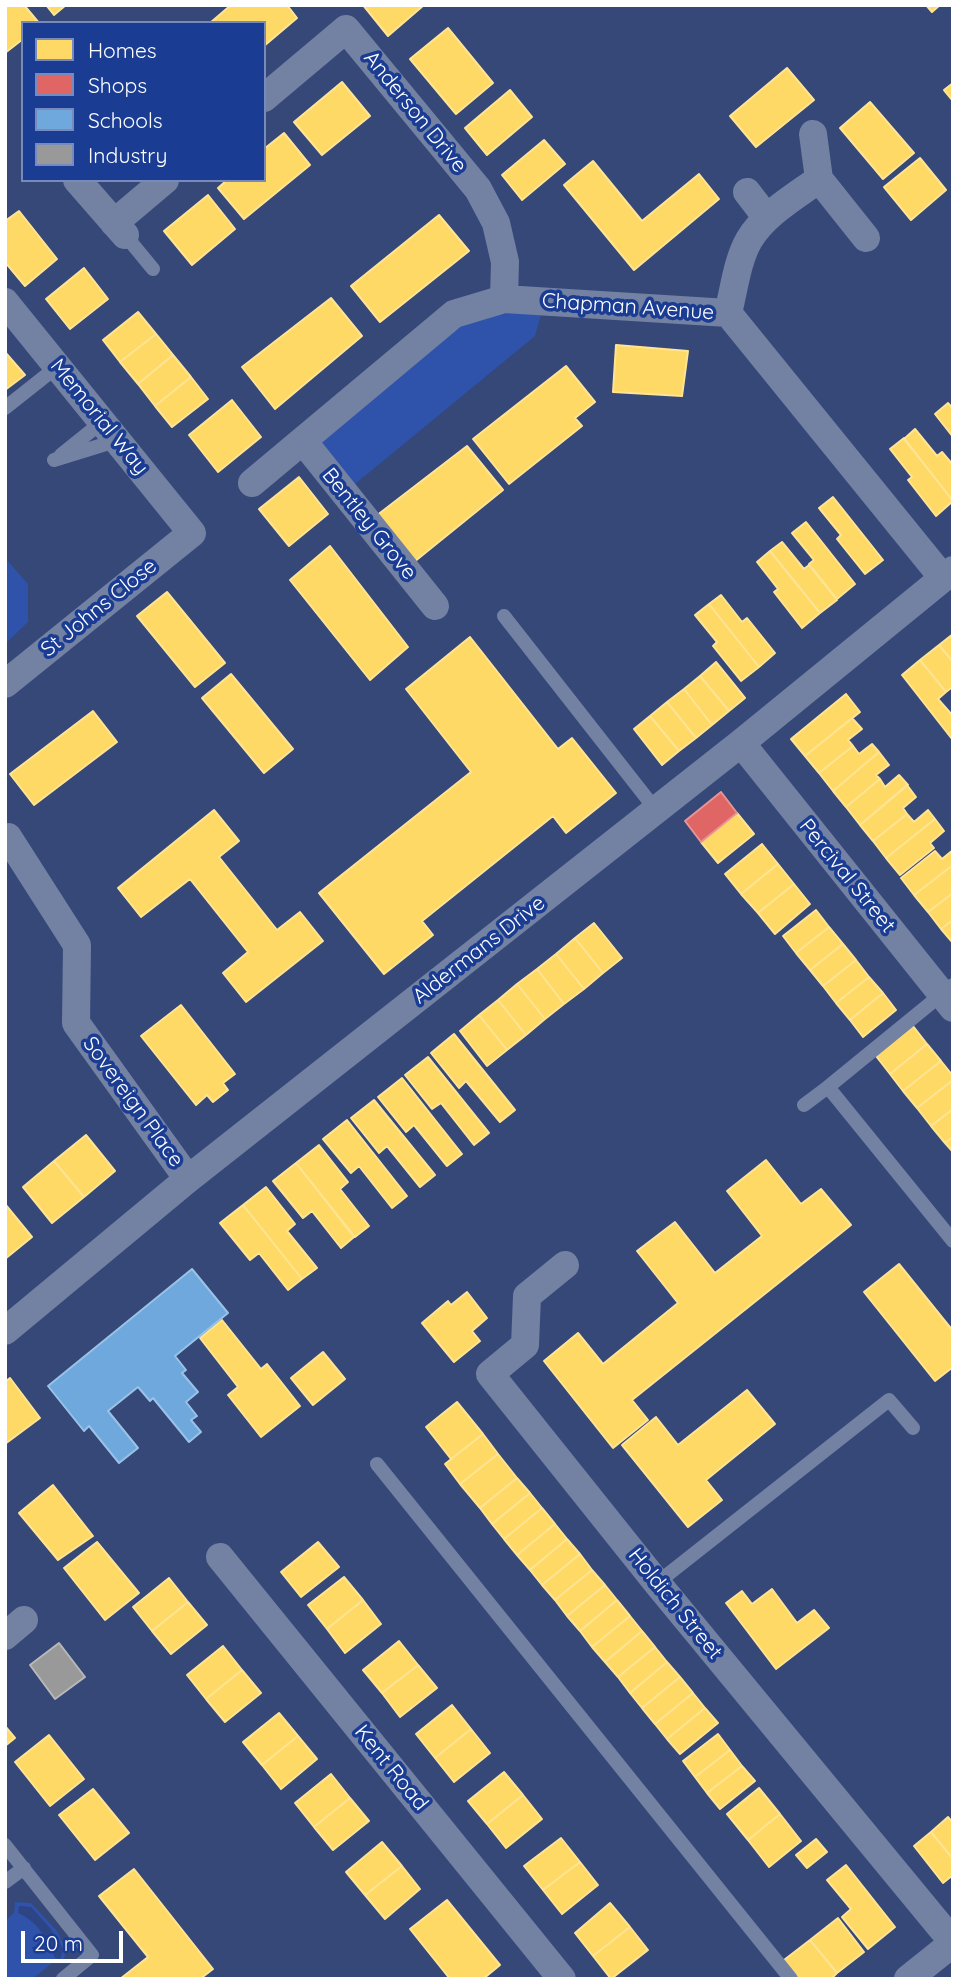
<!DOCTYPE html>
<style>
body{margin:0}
#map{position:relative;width:958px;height:1984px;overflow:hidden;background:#354878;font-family:Quicksand,sans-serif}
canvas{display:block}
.frame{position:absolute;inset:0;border:7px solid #fff;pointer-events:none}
.legend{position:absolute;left:21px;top:21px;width:245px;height:161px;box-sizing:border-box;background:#1a3c93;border:2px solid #768abe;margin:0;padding:9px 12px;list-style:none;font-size:21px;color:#fff}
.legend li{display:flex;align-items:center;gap:14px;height:35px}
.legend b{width:35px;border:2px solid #768abe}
.scale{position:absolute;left:21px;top:1931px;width:102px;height:32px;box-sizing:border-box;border:4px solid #fff;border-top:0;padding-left:9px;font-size:21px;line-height:24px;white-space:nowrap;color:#fff;-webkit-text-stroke:5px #1a3c93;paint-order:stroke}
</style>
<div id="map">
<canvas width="958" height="1984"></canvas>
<div class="frame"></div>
<ul class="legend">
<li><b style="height:19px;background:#ffd966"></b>Homes</li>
<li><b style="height:19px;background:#e06666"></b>Shops</li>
<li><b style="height:19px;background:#6fa8dc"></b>Schools</li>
<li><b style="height:19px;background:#999"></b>Industry</li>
</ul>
<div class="scale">20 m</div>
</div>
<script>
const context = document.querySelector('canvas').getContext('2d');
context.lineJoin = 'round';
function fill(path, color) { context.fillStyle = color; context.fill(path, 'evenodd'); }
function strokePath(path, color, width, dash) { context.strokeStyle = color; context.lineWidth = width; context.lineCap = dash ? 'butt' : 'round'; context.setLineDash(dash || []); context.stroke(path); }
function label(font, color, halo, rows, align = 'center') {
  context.font = font + ' Quicksand,sans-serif'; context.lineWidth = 7; context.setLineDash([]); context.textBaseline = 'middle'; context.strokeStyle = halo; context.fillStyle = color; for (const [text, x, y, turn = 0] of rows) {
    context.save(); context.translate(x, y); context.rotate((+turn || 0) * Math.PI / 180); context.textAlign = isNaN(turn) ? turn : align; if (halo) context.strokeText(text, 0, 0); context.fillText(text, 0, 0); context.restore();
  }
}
fill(new Path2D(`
 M 543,307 L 535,336 L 349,489 L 313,442 L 457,319 Z
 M 5,558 L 28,584 L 28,622 L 5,644 Z
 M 15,1902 L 31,1903 L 57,1931 L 66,1949 L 63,1964 L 55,1961 L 32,1979 L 5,1979 L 5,1921 L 14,1913 Z`), '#2f52aa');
fill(new Path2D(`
 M 19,1906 L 31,1907 L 50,1928 L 63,1949 L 60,1959 L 55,1958 C 49,1940 36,1920 18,1913 Z`), '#2d4485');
const homes = new Path2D(`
 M 9,5 L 24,5 L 39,23 L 23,23 L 23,39 L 5,53 L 5,8 Z
 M 46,5 L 66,5 L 54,15 Z
 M 231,5 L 287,5 L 297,18 L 264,46 L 264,23 L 210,23 Z
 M 363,5 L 424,5 L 388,36 Z
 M 926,5 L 940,5 L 932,12 Z
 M 448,28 L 493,83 L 456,114 L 410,59 Z
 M 787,68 L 814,100 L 756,147 L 730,116 Z
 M 342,82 L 370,116 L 322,155 L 294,122 Z
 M 953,83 L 953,101 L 944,90 Z
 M 510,90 L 532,117 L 487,155 L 465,128 Z
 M 870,102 L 914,153 L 883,179 L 840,128 Z
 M 284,133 L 310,165 L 244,219 L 218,188 L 227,180 L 264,180 L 264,149 Z
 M 544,140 L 565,164 L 522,200 L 502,175 Z
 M 920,158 L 946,190 L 911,220 L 884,187 Z
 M 593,161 L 642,221 L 699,174 L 719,199 L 634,270 L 564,185 Z
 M 208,195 L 235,229 L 192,265 L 164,231 Z
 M 19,211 L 57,259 L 25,286 L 5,262 L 5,221 Z
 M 439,215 L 469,251 L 380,322 L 351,286 Z
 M 84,268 L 108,299 L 70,329 L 46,299 Z
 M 331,298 L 362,336 L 275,409 L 242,367 Z
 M 138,312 L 156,334 L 120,362 L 103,340 Z
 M 156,334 L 173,355 L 138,384 L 120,362 Z
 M 616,345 L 688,351 L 682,396 L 613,392 Z
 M 5,352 L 25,375 L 5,390 Z
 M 173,355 L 191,377 L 155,406 L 138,384 Z
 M 566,366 L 595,402 L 575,418 L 582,426 L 509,484 L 473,439 Z
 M 191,377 L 208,399 L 172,427 L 155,406 Z
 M 232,400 L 261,437 L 218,472 L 189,435 Z
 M 948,403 L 953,409 L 953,437 L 935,414 Z
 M 915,429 L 937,456 L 942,452 L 953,465 L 953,501 L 904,439 Z
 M 904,438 L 953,501 L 936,516 L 908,480 L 912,477 L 890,449 Z
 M 467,446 L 503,490 L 414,562 L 376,516 Z
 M 299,477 L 328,514 L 289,546 L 259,509 Z
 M 833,497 L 883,560 L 865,574 L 837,539 L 841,535 L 819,508 Z
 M 806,522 L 855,584 L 837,599 L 809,564 L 814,560 L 792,533 Z
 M 782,542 L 804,569 L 809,565 L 837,600 L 820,613 L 770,551 Z
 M 330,546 L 408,647 L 370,680 L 290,580 Z
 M 770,551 L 820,613 L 802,628 L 774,592 L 778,589 L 757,562 Z
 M 167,592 L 225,663 L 195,687 L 137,616 Z
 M 721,595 L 742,622 L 747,618 L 775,653 L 759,667 L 709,604 Z
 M 709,604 L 759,667 L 741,681 L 713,646 L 717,642 L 695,615 Z
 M 953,634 L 953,662 L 939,645 Z
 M 470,637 L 558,749 L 572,738 L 616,793 L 566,833 L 553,816 L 422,921 L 433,935 L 384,974 L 319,893 L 471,772 L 406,689 Z
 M 939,645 L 953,662 L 953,690 L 951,688 L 946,692 L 920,660 Z
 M 920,660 L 946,692 L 938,699 L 953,716 L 952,739 L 902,675 Z
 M 716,662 L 745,698 L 729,711 L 700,676 Z
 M 231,674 L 293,749 L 264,773 L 202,698 Z
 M 700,676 L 729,711 L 712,725 L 684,689 Z
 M 684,689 L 712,725 L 696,738 L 667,702 Z
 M 846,694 L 860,712 L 805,756 L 791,739 Z
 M 667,702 L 696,738 L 679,751 L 650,716 Z
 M 93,711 L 117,742 L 34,805 L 10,774 Z
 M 650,716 L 679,751 L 662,765 L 634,729 Z
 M 852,718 L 862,729 L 848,740 L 853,746 L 819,773 L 805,756 Z
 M 872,744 L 879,752 L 833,791 L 819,773 L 853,746 L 859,754 Z
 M 879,752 L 889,765 L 876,775 L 880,779 L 846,807 L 833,791 Z
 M 899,775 L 908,785 L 860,825 L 846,807 L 880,779 L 885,787 Z
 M 907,785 L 916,797 L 903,808 L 907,814 L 873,841 L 860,825 Z
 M 214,810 L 239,841 L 219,857 L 277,930 L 300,912 L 323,941 L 246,1002 L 223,973 L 248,952 L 190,879 L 141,917 L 118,888 Z
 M 928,810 L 935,819 L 886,858 L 873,841 L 907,814 L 914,822 Z
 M 737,813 L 754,834 L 718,863 L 701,842 Z
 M 935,819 L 944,831 L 930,843 L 934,848 L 900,875 L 886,858 Z
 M 762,844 L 778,864 L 741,894 L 725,874 Z
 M 953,850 L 953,865 L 914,895 L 901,878 L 935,851 L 942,859 Z
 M 778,864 L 794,884 L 758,913 L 741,894 Z
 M 953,865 L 953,893 L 928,912 L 914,895 Z
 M 794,884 L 810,904 L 775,934 L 758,913 Z
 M 953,893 L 953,920 L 941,929 L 928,912 Z
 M 816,910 L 829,927 L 796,953 L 783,936 Z
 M 953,920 L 953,943 L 941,929 Z
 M 594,923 L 622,958 L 603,973 L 575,938 Z
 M 829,927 L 843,944 L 810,970 L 796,953 Z
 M 575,938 L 603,973 L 584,989 L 556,954 Z
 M 843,944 L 856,960 L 823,986 L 810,970 Z
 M 556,954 L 584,989 L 564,1004 L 537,969 Z
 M 856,960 L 869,977 L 836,1003 L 823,986 Z
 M 537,969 L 564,1004 L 545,1019 L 517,984 Z
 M 869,977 L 883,993 L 850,1020 L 836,1003 Z
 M 517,984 L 545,1019 L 526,1035 L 498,1000 Z
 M 883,993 L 896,1010 L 863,1037 L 850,1020 Z
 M 498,1000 L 526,1035 L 507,1050 L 479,1015 Z
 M 181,1005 L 235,1074 L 223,1083 L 228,1090 L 213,1102 L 207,1095 L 196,1105 L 141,1036 Z
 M 479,1015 L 507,1050 L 487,1066 L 460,1031 Z
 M 913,1026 L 927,1044 L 890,1074 L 876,1056 Z
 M 454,1034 L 515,1110 L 500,1122 L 466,1081 L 459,1088 L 431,1053 Z
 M 927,1044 L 941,1061 L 903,1091 L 890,1074 Z
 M 428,1057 L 489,1133 L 474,1145 L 441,1103 L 432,1109 L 405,1075 Z
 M 941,1061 L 953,1076 L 953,1080 L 917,1108 L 903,1091 Z
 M 402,1078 L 462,1154 L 447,1166 L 414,1125 L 406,1132 L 378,1097 Z
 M 953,1080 L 953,1109 L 931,1126 L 917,1108 Z
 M 374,1100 L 435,1175 L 420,1187 L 387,1146 L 379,1153 L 351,1118 Z
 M 953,1109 L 953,1137 L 945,1143 L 931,1126 Z
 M 347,1120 L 407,1196 L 392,1208 L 359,1166 L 351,1173 L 323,1139 Z
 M 86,1135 L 115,1171 L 84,1197 L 54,1161 Z
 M 953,1137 L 953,1152 L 945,1143 Z
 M 319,1145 L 348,1182 L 340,1189 L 369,1226 L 355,1237 L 296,1163 Z
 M 766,1160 L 801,1204 L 821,1189 L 851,1225 L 632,1400 L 648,1420 L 613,1448 L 544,1361 L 578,1333 L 603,1364 L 678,1303 L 637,1251 L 675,1222 L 715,1273 L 762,1236 L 727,1191 Z
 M 54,1161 L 84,1197 L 52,1223 L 23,1187 Z
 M 296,1163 L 354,1237 L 341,1248 L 312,1211 L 303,1218 L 273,1181 Z
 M 266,1187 L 295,1224 L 287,1231 L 317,1268 L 302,1279 L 243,1205 Z
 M 5,1204 L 32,1237 L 5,1259 Z
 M 243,1205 L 302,1279 L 288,1290 L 259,1253 L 250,1260 L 220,1223 Z
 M 899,1264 L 953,1331 L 953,1367 L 935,1381 L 864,1292 Z
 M 467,1292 L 487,1318 L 472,1331 L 480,1341 L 454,1362 L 422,1323 L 448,1301 L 451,1305 Z
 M 222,1320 L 261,1369 L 267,1364 L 300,1406 L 261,1437 L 228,1395 L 238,1387 L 200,1338 Z
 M 323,1352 L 345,1379 L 313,1405 L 291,1378 Z
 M 10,1378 L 40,1418 L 5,1444 L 5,1382 Z
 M 747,1390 L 775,1424 L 706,1480 L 722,1500 L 688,1527 L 622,1445 L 656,1417 L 678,1445 Z
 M 457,1402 L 483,1434 L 451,1459 L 426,1427 Z
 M 483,1434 L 498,1454 L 460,1484 L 445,1464 Z
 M 498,1454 L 517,1478 L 480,1508 L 460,1484 Z
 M 517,1478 L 530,1493 L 492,1524 L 480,1508 Z
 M 53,1485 L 93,1536 L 58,1560 L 19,1513 Z
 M 530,1493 L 542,1508 L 504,1539 L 492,1524 Z
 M 542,1508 L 555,1524 L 517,1555 L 504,1539 Z
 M 555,1524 L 567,1539 L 530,1570 L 517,1555 Z
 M 567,1539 L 580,1554 L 542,1585 L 530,1570 Z
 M 97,1542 L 139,1593 L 105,1620 L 64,1568 Z
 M 318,1542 L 339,1567 L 301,1597 L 281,1572 Z
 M 580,1554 L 592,1570 L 555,1600 L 542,1585 Z
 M 592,1570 L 605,1585 L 567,1616 L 555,1600 Z
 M 344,1577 L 363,1600 L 327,1629 L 308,1605 Z
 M 169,1578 L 188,1602 L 152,1631 L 133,1607 Z
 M 605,1585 L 617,1600 L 580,1631 L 567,1616 Z
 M 772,1589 L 797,1623 L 814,1610 L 829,1628 L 776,1669 L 726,1603 L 742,1591 L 752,1604 Z
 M 363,1600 L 381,1624 L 345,1653 L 327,1629 Z
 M 617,1600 L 630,1616 L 592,1647 L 580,1631 Z
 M 188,1602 L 207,1625 L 171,1654 L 152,1631 Z
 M 630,1616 L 642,1631 L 605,1662 L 592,1647 Z
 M 642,1631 L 655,1647 L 618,1677 L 605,1662 Z
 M 399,1641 L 418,1665 L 382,1693 L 363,1670 Z
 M 223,1646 L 242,1670 L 206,1699 L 187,1675 Z
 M 655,1647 L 667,1662 L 630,1693 L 618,1677 Z
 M 667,1662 L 680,1677 L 642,1708 L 630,1693 Z
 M 418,1665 L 437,1688 L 400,1717 L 382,1693 Z
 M 242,1670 L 261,1693 L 225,1722 L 206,1699 Z
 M 680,1677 L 693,1693 L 655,1724 L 642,1708 Z
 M 693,1693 L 705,1708 L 667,1739 L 655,1724 Z
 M 452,1705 L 471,1729 L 435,1758 L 416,1734 Z
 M 705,1708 L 718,1723 L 680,1754 L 667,1739 Z
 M 279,1713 L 298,1736 L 262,1765 L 243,1742 Z
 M 5,1726 L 15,1738 L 5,1746 Z
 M 471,1729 L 490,1753 L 454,1782 L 435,1758 Z
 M 718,1734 L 730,1750 L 695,1777 L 683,1761 Z
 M 49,1735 L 84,1779 L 50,1806 L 15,1762 Z
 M 298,1736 L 317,1759 L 281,1789 L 262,1765 Z
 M 730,1750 L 742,1766 L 707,1793 L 695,1777 Z
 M 742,1766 L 755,1781 L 720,1809 L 707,1793 Z
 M 504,1772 L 523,1795 L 487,1824 L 468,1801 Z
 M 331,1774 L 350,1798 L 314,1827 L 295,1803 Z
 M 759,1788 L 780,1814 L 748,1840 L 727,1814 Z
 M 93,1789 L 129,1833 L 95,1860 L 59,1815 Z
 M 523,1795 L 542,1819 L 506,1848 L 487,1824 Z
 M 350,1798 L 369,1821 L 333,1850 L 314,1827 Z
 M 780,1814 L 801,1841 L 769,1867 L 748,1840 Z
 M 948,1817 L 953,1823 L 953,1859 L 931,1832 Z
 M 931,1832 L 953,1859 L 953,1875 L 943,1883 L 914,1846 Z
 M 561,1838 L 580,1862 L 543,1890 L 524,1866 Z
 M 816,1839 L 827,1852 L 807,1868 L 796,1855 Z
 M 382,1842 L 402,1866 L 365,1895 L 346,1872 Z
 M 580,1862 L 598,1885 L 562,1914 L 543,1890 Z
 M 846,1865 L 895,1927 L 868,1949 L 842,1917 L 851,1909 L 827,1880 Z
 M 402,1866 L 420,1889 L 385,1919 L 365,1895 Z
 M 134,1869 L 213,1969 L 200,1979 L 120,1979 L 148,1957 L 99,1896 Z
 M 447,1900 L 500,1965 L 483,1979 L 450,1979 L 410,1929 Z
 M 610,1903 L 630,1927 L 593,1956 L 575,1933 Z
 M 838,1918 L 864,1952 L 837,1973 L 810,1940 Z
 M 630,1927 L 648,1950 L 611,1979 L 593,1956 Z
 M 810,1940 L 837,1973 L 831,1979 L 799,1979 L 784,1960 Z`);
fill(homes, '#ffd966');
strokePath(homes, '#ffe494', 2);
const shops = new Path2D(`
 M 721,792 L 737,813 L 701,842 L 685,821 Z`);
fill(shops, '#e06666');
strokePath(shops, '#e99494', 2);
const schools = new Path2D(`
 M 192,1269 L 228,1313 L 175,1356 L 186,1370 L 182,1373 L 198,1392 L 186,1402 L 197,1416 L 191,1420 L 201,1432 L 189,1442 L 153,1398 L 150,1401 L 138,1387 L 108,1411 L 138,1448 L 119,1463 L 89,1426 L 84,1431 L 48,1386 Z`);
fill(schools, '#6fa8dc');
strokePath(schools, '#9ac2e6', 2);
const industry = new Path2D(`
 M 59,1643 L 85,1677 L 55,1699 L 30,1665 Z`);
fill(industry, '#999');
strokePath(industry, '#b8b8b8', 2);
strokePath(new Path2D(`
 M 125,235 L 153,269
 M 5,408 L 58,366
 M 61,455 L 102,422
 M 54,460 L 109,443 L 119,443
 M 504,616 L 656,810
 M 828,1087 L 953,985
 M 804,1105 L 828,1087 L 953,1241
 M 377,1464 L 791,1979
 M 657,1583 L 889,1400 L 913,1428
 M 5,1845 L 92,1955 L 63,1979
 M 5,1882 L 24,1868`), '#7381a3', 14);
strokePath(new Path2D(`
 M 264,98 L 346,29 L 478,189 L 496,223 L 505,262 L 504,299
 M 813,134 L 819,179 L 866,238
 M 77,180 L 125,235
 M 747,192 L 767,218
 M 114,223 L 165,180
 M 5,302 L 192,533 L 5,684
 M 728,313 C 734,290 737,261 749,240 C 764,214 796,196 819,179
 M 303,441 L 435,606
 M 252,483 L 454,314 L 504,299 L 728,313 L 943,578
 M 741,743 L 953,1008
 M 8,837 L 77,945 L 76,1023 L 188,1179
 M 565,1265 L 527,1296 L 525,1345 L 490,1374 L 657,1583 L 953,1942
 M 5,1331 L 188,1179 L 741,743 L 953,570
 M 220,1557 L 562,1979
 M 5,1636 L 24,1620
 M 908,1979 L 953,1943`), '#7381a3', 28);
label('21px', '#fff', '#1a3c93', [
 ["Anderson Drive",415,112,51],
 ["Chapman Avenue",628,307,4],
 ["Memorial Way",99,417,51],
 ["Bentley Grove",369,524,51],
 ["St Johns Close",99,608,-39],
 ["Percival Street",847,876,51],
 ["Aldermans Drive",479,950,-38],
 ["Sovereign Place",133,1102,54],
 ["Holdich Street",675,1604,51],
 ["Kent Road",391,1768,51]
]);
</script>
